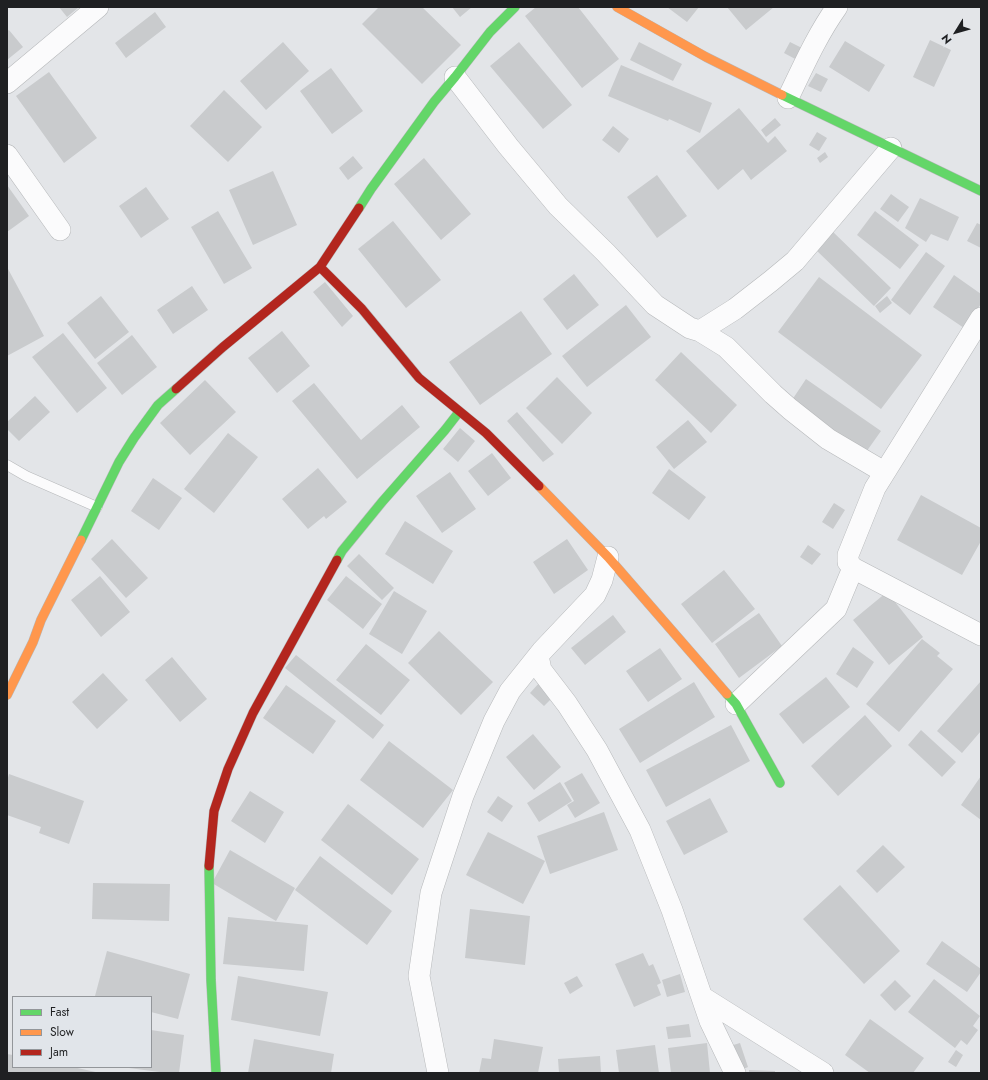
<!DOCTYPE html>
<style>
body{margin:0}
#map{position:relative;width:988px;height:1080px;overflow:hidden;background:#e3e5e8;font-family:Jost,sans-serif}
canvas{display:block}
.frame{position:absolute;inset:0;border:8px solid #1f2022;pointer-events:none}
.legend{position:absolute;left:12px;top:996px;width:140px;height:72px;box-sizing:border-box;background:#e1e5ea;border:1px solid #93969a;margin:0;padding:5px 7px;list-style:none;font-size:12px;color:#1f2022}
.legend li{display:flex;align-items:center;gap:8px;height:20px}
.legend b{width:20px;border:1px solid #93969a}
.north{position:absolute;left:936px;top:12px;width:40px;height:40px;-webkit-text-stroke:3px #e1e5ea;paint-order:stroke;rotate:233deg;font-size:11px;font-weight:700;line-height:16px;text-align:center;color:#1f2022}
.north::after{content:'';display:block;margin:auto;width:14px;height:18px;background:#1f2022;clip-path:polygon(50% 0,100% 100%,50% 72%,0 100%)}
</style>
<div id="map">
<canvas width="988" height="1080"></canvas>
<div class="frame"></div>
<ul class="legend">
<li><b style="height:5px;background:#63d668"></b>Fast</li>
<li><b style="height:5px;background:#ff974d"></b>Slow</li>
<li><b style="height:5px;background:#b3261e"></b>Jam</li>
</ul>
<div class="north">N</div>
</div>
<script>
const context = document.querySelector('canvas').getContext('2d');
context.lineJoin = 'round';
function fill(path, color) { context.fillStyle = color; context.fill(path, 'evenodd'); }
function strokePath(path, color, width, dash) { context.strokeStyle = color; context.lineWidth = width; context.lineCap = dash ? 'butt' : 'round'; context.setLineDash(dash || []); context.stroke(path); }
fill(new Path2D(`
 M 59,7 L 79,7 L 67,17 Z
 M 379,7 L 422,7 L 461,45 L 422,84 L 362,24 Z
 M 452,7 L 472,7 L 460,17 Z
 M 536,7 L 578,7 L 619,59 L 582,88 L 525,16 Z
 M 667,7 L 699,7 L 687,22 Z
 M 727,7 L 774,7 L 746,30 Z
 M 155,12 L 166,27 L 126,58 L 115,43 Z
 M 9,30 L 23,47 L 7,60 L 7,31 Z
 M 930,40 L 951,50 L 934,87 L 913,77 Z
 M 845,41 L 885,65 L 869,92 L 829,67 Z
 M 283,42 L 309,71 L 266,110 L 240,81 Z
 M 519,42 L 572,105 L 543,129 L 490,66 Z
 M 639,42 L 682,64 L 673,81 L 630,60 Z
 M 790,42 L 804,49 L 799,61 L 784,53 Z
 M 621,65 L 712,103 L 700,133 L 669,119 L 668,121 L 608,96 Z
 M 331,68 L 363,111 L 332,134 L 300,91 Z
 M 49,72 L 97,138 L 64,163 L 16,96 Z
 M 816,73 L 828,79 L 821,92 L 808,86 Z
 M 224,90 L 262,127 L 228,162 L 190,126 Z
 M 739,108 L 768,143 L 775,136 L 787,151 L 751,180 L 743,169 L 718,190 L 686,151 Z
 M 775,118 L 781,125 L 766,137 L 761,130 Z
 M 613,126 L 629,139 L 619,153 L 602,140 Z
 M 817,132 L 827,138 L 819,151 L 809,145 Z
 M 825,152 L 828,157 L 820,163 L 817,158 Z
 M 353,156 L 363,168 L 348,180 L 339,168 Z
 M 424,158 L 471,214 L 441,240 L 394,184 Z
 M 273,171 L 297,225 L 253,245 L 229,190 Z
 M 657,175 L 687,216 L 657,238 L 627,197 Z
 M 7,185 L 29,216 L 7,232 Z
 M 146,187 L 169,219 L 141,238 L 119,206 Z
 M 891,194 L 909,207 L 898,222 L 880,209 Z
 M 920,198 L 959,217 L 948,241 L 931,234 L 926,242 L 905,228 Z
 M 218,211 L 252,268 L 224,284 L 191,227 Z
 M 875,211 L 919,245 L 900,269 L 857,235 Z
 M 393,221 L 441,280 L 406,308 L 358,249 Z
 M 977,223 L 981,225 L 981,248 L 967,241 Z
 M 832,231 L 891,288 L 874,306 L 815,249 Z
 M 926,252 L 945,266 L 910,315 L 891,300 Z
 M 7,267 L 44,336 L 7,356 Z
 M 574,274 L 599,305 L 567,330 L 543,299 Z
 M 954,275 L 981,294 L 981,304 L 964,328 L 933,307 Z
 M 819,277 L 922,355 L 881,409 L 778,332 Z
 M 325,282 L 353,316 L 342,327 L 313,292 Z
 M 192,286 L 208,310 L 173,334 L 157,310 Z
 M 101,296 L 129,332 L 95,359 L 67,323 Z
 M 887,296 L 892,303 L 880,313 L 875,306 Z
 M 626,305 L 651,337 L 587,387 L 562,356 Z
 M 521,311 L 552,354 L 480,405 L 449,362 Z
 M 282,331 L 310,366 L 277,393 L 248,358 Z
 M 63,333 L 107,388 L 77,413 L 32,357 Z
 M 132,335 L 157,367 L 122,395 L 97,363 Z
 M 681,352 L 737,405 L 711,433 L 655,380 Z
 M 557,377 L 592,413 L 562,444 L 526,408 Z
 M 806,379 L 881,431 L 864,455 L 790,403 Z
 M 205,380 L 236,412 L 190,455 L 160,423 Z
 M 314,383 L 361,440 L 402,405 L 420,427 L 357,479 L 292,401 Z
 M 35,396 L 50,412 L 19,441 L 7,429 L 7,422 Z
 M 517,412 L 554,454 L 543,462 L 507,421 Z
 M 688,420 L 707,442 L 674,469 L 656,447 Z
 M 460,428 L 475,441 L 458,462 L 443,449 Z
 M 228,433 L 258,457 L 214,513 L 184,489 Z
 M 492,453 L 511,478 L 488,496 L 468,471 Z
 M 318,468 L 347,502 L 326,519 L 324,516 L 308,529 L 282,499 Z
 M 669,469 L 706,497 L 689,520 L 652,493 Z
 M 450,472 L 476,509 L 442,533 L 416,496 Z
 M 153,478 L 182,498 L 159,530 L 131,511 Z
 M 921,495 L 981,528 L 981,541 L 962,575 L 897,540 Z
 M 834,503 L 845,510 L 833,529 L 822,522 Z
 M 405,521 L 453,551 L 433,584 L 385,554 Z
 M 112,539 L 148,578 L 126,598 L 91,559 Z
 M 567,539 L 588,570 L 554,594 L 533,562 Z
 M 808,545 L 821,554 L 812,565 L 800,557 Z
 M 359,554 L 394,588 L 382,600 L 347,566 Z
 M 724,570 L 755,609 L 712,643 L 681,604 Z
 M 100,576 L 130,612 L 101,637 L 71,600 Z
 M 346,576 L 382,604 L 363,629 L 327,600 Z
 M 394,591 L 427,611 L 402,654 L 369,634 Z
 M 887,592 L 923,637 L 889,665 L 853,620 Z
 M 759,613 L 782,646 L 739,678 L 715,644 Z
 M 613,615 L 626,632 L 585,665 L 571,648 Z
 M 439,631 L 493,682 L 461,715 L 408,663 Z
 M 922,639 L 940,653 L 937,656 L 953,669 L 899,732 L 866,704 Z
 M 366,644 L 410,680 L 381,715 L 336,680 Z
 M 853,647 L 874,662 L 857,688 L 836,674 Z
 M 660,648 L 682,679 L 648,702 L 626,671 Z
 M 296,655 L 384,725 L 373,739 L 285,668 Z
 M 172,657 L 207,699 L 180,722 L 145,680 Z
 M 103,673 L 128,700 L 97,729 L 72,702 Z
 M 826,677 L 850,707 L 803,744 L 779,714 Z
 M 981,681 L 981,731 L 962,753 L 937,731 Z
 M 540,682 L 554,696 L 544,706 L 530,693 Z
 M 694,682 L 715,717 L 640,763 L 619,729 Z
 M 286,685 L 336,721 L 313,754 L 263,718 Z
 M 865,715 L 892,746 L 838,796 L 811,766 Z
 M 731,725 L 750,761 L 666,807 L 646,770 Z
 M 921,730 L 956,762 L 942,777 L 908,745 Z
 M 533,734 L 561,767 L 534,790 L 506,757 Z
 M 389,741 L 453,790 L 423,828 L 360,780 Z
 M 582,773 L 600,803 L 575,818 L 567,805 L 574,801 L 564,783 Z
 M 9,774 L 84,801 L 69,844 L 39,833 L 41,827 L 7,815 L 7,781 Z
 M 981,776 L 981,820 L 961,805 Z
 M 560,782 L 572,801 L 539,822 L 527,803 Z
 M 250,791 L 284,812 L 265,843 L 231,821 Z
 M 498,796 L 513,806 L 502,822 L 487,812 Z
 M 710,798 L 728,832 L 684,855 L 666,821 Z
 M 348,804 L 419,859 L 392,895 L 321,840 Z
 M 604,812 L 618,850 L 550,874 L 537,836 Z
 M 488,832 L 545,861 L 523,904 L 466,875 Z
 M 883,845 L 905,867 L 877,893 L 856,871 Z
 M 230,850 L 295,888 L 276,921 L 212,883 Z
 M 320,856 L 392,911 L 367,945 L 295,890 Z
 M 93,883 L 170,884 L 169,921 L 92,919 Z
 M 840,885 L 900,951 L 864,984 L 803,919 Z
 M 470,909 L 530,916 L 525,965 L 465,958 Z
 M 228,917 L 308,925 L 304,971 L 223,964 Z
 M 942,941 L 981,969 L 981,972 L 967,992 L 926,964 Z
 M 107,951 L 190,974 L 178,1019 L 151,1012 L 151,997 L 98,997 L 95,996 Z
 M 643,953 L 649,966 L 653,964 L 661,983 L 657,985 L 661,995 L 634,1007 L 615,964 Z
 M 680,974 L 685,992 L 667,997 L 662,980 Z
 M 238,976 L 328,992 L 320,1036 L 231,1020 Z
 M 577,976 L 583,986 L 570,994 L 564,983 Z
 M 934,979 L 980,1016 L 973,1026 L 978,1030 L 967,1045 L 961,1040 L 955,1048 L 908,1012 Z
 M 895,980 L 911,996 L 895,1011 L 880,995 Z
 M 870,1019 L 924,1058 L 913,1073 L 870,1073 L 845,1055 Z
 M 689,1024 L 691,1037 L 668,1039 L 666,1027 Z
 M 151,1030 L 184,1035 L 179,1073 L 167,1073 L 129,1068 L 129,1067 L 151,1067 Z
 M 254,1039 L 334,1054 L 331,1073 L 248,1073 Z
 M 494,1039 L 543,1047 L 538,1073 L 479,1073 L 482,1058 L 491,1059 Z
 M 707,1043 L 710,1073 L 671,1073 L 668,1048 Z
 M 740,1043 L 748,1067 L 739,1071 L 730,1046 Z
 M 655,1045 L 659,1073 L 619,1073 L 616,1050 Z
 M 956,1050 L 963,1055 L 956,1067 L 948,1062 Z
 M 7,1054 L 13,1055 L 13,1067 L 73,1067 L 100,1073 L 7,1073 Z
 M 600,1056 L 601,1073 L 559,1073 L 558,1059 Z
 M 749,1070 L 775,1071 L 775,1073 L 749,1073 Z`), '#c9cbcd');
const lane = new Path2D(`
 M 7,465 L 26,476 L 97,507`);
const street = new Path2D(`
 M 455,77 L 508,146 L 558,206 L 606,253 L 655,305 L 690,328 L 700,331 L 726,347 L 773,394 L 790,409 L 828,439 L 884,472
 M 7,83 L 98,7
 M 788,98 C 803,67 817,35 837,7
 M 7,155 L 60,230
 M 981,318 L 875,488 L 848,555 L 848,562 L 853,568 L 981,635
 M 700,331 L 735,309 L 771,281 L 795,261 L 891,148
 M 538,656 L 541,670 L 567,704 L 597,750 L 640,830 L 672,910 L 710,1021 L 735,1073
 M 736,704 L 836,609 L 853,568
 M 702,997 L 823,1073
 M 438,1073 L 419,976 L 431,893 L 463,796 L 494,721 L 510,691 L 542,651 L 595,595 L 602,580 L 608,557`);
const fast = new Path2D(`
 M 782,95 L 981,191
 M 359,208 L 371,189 L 434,102 L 455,77 L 490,32 L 515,7
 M 81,540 L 119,462 L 134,438 L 158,405 L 176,389
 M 337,560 L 342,551 L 382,502 L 445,430 L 459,412
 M 727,694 L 736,704 L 780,783
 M 209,866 L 211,980 L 216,1073`);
const slow = new Path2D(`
 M 617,7 L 706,57 L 782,95
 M 539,486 L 608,557 L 727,694
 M 7,695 L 33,642 L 41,620 L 81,540`);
const jam = new Path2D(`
 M 320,267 L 362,309 L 419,378 L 486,433 L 539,486
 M 176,389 L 223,347 L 320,267 L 359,208
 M 209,866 L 214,811 L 228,769 L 253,713 L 337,560`);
strokePath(lane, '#b6b8ba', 11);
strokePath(street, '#b6b8ba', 22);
strokePath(fast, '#b6b8ba', 10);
strokePath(slow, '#b6b8ba', 10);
strokePath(jam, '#b6b8ba', 10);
strokePath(lane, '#fbfbfc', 10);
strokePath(street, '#fbfbfc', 21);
strokePath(fast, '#63d668', 9);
strokePath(slow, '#ff974d', 9);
strokePath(jam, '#b3261e', 9);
</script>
